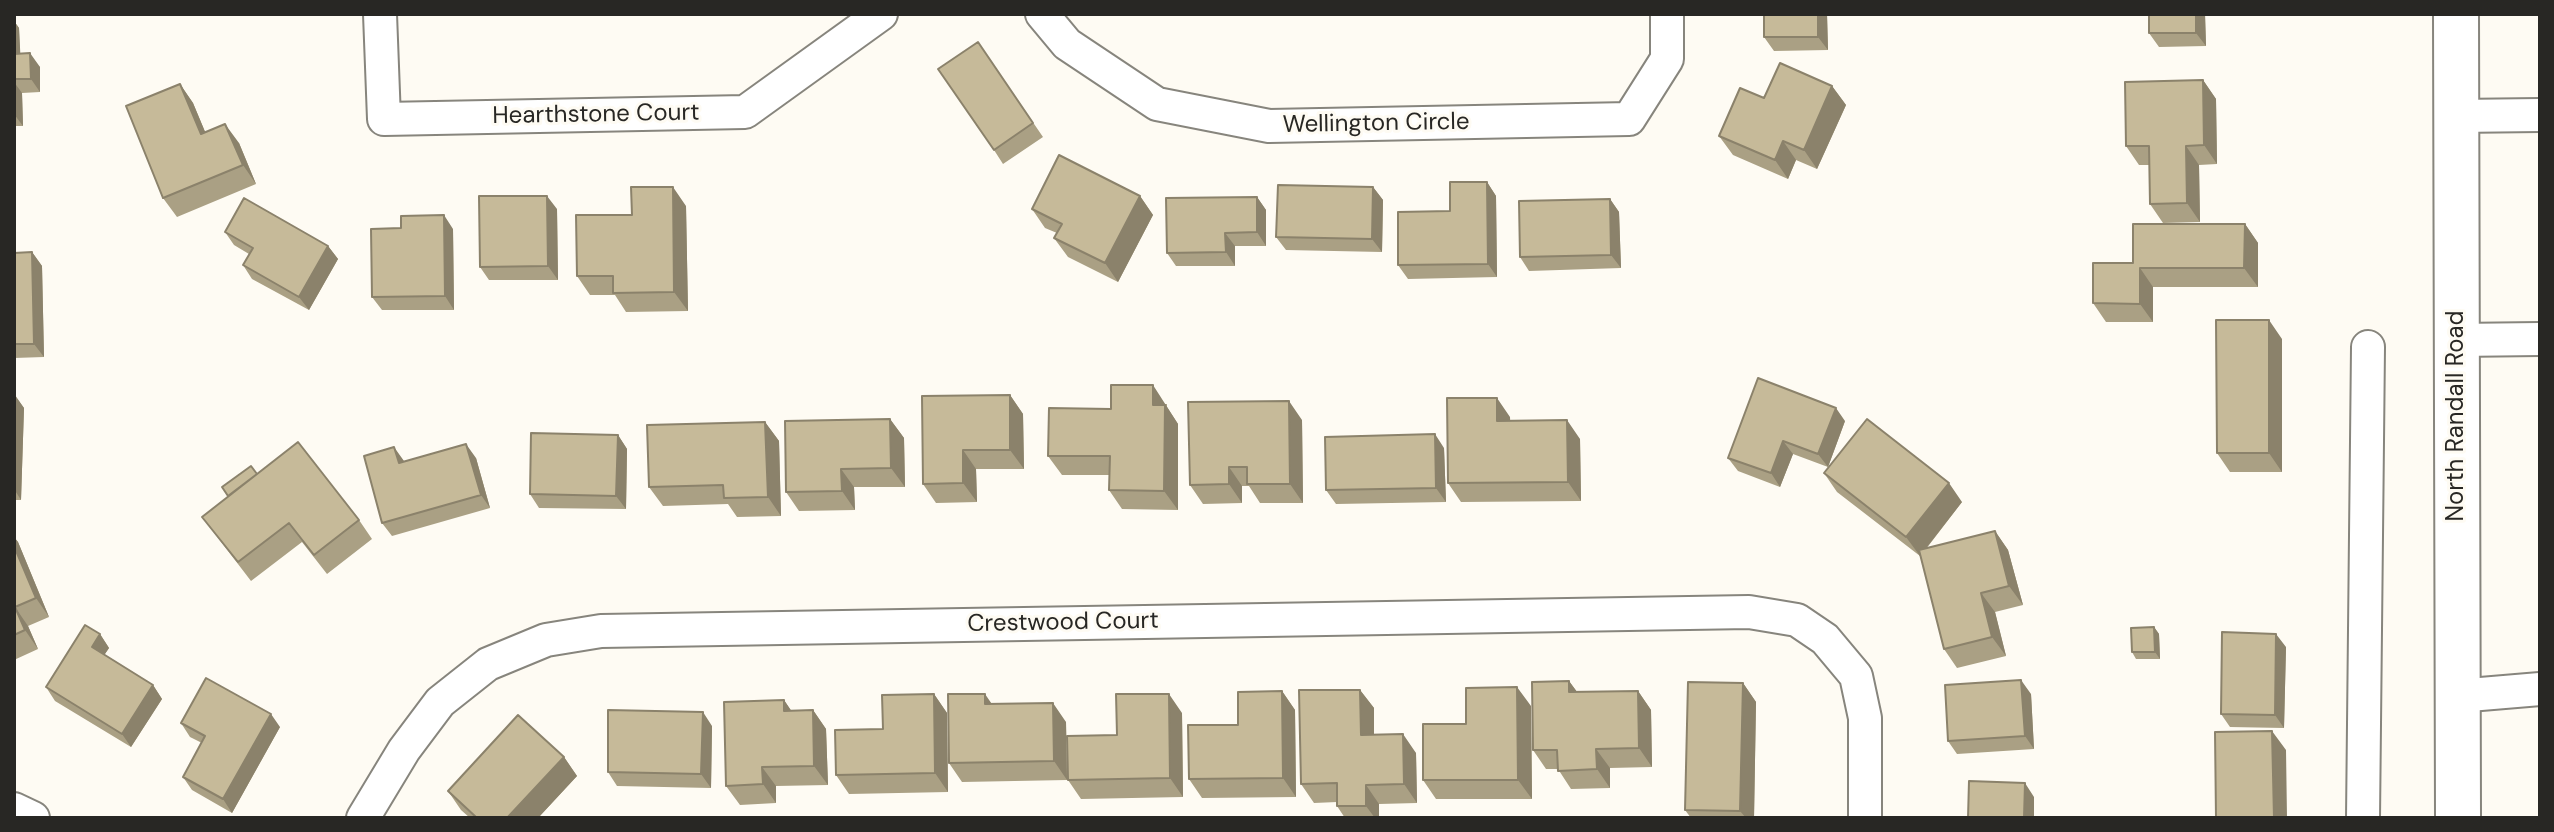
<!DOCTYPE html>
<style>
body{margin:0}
#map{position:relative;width:2554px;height:832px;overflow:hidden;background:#fefbf3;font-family:"DM Sans",sans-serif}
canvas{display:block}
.frame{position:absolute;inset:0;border:16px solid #282724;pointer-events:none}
</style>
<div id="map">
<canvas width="2554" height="832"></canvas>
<div class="frame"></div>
</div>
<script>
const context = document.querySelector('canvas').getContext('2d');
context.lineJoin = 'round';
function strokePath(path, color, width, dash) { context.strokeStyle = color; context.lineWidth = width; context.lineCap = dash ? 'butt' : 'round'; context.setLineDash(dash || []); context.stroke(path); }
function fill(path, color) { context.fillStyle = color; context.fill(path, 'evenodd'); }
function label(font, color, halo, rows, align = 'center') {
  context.font = font + ' "DM Sans",sans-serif'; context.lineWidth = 6; context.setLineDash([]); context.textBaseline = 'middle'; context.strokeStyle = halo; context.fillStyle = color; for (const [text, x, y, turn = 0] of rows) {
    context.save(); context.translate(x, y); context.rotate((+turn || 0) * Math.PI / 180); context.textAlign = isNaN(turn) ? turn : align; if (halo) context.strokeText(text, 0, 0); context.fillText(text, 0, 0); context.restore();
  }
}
const street = new Path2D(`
 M 380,14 L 384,119 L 745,112 L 881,14
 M 1042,14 L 1067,44 L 1157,104 L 1269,126 L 1629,119 L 1667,59 L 1667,14
 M 2456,116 L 2540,115
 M 2456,340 L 2540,339
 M 2457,696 L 2540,689
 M 14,809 L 33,818
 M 363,818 L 404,750 L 440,702 L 488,664 L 546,640 L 601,631 L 1749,612 L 1797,620 L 1825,639 L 1856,676 L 1865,718 L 1865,818
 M 2363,818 L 2368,347`);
const secondary = new Path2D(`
 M 2456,14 L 2458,818`);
strokePath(street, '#87857d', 36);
strokePath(secondary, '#87857d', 48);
strokePath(street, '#fff', 32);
strokePath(secondary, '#fff', 44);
fill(new Path2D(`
 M 1370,14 L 1411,14 L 1371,15 Z
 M 1827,14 L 1828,50 L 1774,51 L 1764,37 Z
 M 2149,14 L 2205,14 L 2206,46 L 2159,47 L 2149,33 Z
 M 14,21 L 19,28 L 20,54 L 40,67 L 40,92 L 22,93 L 23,126 L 14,126 Z
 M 978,42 L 1043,137 L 1003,164 L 994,150 Z
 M 2203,80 L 2216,99 L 2217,164 L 2199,165 L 2200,222 L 2163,223 L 2150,204 L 2149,165 L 2139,165 L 2126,146 Z
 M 180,84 L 193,103 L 205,132 L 239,143 L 256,184 L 177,217 L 163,198 Z
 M 1832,86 L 1846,105 L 1817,169 L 1796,160 L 1788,179 L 1733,155 L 1719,136 L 1764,98 Z
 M 1487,182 L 1496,196 L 1497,277 L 1408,279 L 1398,265 L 1450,211 Z
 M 1373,187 L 1383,200 L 1382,252 L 1286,250 L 1276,237 Z
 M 1140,196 L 1153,215 L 1118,282 L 1068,257 L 1054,238 L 1057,233 L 1045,228 L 1032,209 Z
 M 1257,197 L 1266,210 L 1266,246 L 1235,246 L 1235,266 L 1176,266 L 1167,253 Z
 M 1610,199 L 1619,212 L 1621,268 L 1529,271 L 1520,257 Z
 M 686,206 L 688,311 L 626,312 L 615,295 L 590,295 L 577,276 L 632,215 Z
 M 557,209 L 558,280 L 489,280 L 480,267 Z
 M 2245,224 L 2258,243 L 2258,287 L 2153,287 L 2153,322 L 2106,322 L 2093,303 L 2133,263 Z
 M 453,229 L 454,310 L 382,310 L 372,297 Z
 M 225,232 L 328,246 L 338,259 L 309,310 L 252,279 L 243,265 L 249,254 L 234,245 Z
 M 32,252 L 42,266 L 44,357 L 14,358 L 14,253 Z
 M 2282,339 L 2282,472 L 2230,472 L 2217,453 Z
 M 14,395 L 24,408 L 21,500 L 14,500 Z
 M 1010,395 L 1023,414 L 1024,469 L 976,469 L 977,502 L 936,503 L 923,484 Z
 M 1167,404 L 1167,407 L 1178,424 L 1178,510 L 1122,509 L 1109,490 L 1109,475 L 1062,475 L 1048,456 L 1111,409 Z
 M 1510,417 L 1510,421 L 1580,439 L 1581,501 L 1461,502 L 1448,483 Z
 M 890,419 L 904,438 L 905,487 L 854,487 L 855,510 L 799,511 L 786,492 Z
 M 1302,420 L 1303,503 L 1260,503 L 1249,486 L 1242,486 L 1242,503 L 1203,504 L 1190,485 Z
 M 1845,421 L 1828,467 L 1793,454 L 1780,487 L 1738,471 L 1728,458 Z
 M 765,422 L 779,441 L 781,516 L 737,517 L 728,504 L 663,506 L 649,487 Z
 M 618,435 L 627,449 L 626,509 L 539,508 L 530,494 Z
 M 1444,448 L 1446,502 L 1336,504 L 1326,490 Z
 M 476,458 L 490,508 L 392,536 L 382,523 L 404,462 Z
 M 1824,473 L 1962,502 L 1926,549 L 1995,531 L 2008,550 L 2023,605 L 1995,612 L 2006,656 L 1957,668 L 1944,649 L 1921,555 L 1920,556 L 1837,492 Z
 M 257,474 L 359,520 L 372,539 L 327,574 L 302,542 L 251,581 L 202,517 Z
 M 14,537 L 18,542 L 49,617 L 28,626 L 38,649 L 14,660 Z
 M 2154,627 L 2159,634 L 2160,659 L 2136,659 L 2132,652 Z
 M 100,634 L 109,648 L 104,655 L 153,685 L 162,699 L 131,747 L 55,701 L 46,687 Z
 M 2286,647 L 2284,728 L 2230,727 L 2221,714 Z
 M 1569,681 L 1577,692 L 1638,691 L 1651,710 L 1652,767 L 1610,768 L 1610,788 L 1571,789 L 1558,769 L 1546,769 L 1533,750 Z
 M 1743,683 L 1756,702 L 1754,818 L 1691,818 L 1685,810 Z
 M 1360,690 L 1374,708 L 1374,734 L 1416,753 L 1417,803 L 1379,804 L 1379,818 L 1345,818 L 1337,806 L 1337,802 L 1314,803 L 1301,784 Z
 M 1282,691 L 1295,710 L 1296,797 L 1202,798 L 1189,779 L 1238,725 Z
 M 934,694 L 947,713 L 948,792 L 849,794 L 836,775 L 883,729 Z
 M 2031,694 L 2034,749 L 1957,754 L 1948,741 Z
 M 784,700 L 791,711 L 813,710 L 826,729 L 828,785 L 776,786 L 776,803 L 740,805 L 726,786 Z
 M 992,703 L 1066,722 L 1067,780 L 962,782 L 949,763 Z
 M 1531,706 L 1532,799 L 1436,799 L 1423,780 L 1466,724 Z
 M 1182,713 L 1183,797 L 1081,799 L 1068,780 L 1117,735 Z
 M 181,723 L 280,727 L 232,813 L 192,790 L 183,777 L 202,743 L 190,737 Z
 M 712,726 L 711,788 L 617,786 L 608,772 Z
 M 564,757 L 577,776 L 538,818 L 470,818 L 461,810 L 448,791 Z`), '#aaa084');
fill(new Path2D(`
 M 1818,14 L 1827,14 L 1828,50 L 1818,37 Z
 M 2196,14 L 2205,14 L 2206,46 L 2196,33 Z
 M 14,21 L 19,28 L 21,67 L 14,58 Z
 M 30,53 L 40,67 L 40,92 L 31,79 Z
 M 2203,80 L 2216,99 L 2217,164 L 2204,145 Z
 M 14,82 L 22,93 L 23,126 L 14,114 Z
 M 180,84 L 193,103 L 214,153 L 201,134 Z
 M 1832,86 L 1846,105 L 1817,169 L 1804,150 Z
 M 225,124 L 239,143 L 256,184 L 243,165 Z
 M 1783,141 L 1796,160 L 1788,179 L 1775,160 Z
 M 2186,146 L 2199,165 L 2200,222 L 2187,203 Z
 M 1487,182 L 1496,196 L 1497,277 L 1488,264 Z
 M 673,187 L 686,206 L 688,311 L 674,292 Z
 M 1373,187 L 1383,200 L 1382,252 L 1372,239 Z
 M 547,196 L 557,209 L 558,280 L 548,266 Z
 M 1140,196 L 1153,215 L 1118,282 L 1105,263 Z
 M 1257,197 L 1266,210 L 1266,246 L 1257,232 Z
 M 1610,199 L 1619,212 L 1621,268 L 1611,255 Z
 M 444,215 L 453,229 L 454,310 L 445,296 Z
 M 2245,224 L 2258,243 L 2258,287 L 2244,268 Z
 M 1225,233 L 1235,246 L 1235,266 L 1226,252 Z
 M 328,246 L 338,259 L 309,310 L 299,297 Z
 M 32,252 L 42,266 L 44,357 L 34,344 Z
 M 2140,268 L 2153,287 L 2153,322 L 2140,304 Z
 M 2269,320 L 2282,339 L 2282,472 L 2269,453 Z
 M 1153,385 L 1178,424 L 1178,510 L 1164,491 L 1153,405 Z
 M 15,395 L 24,408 L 21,500 L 14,489 Z
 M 1010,395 L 1023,414 L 1024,469 L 1010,450 Z
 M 1497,398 L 1510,417 L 1511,440 L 1497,421 Z
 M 1289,401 L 1302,420 L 1303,503 L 1290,484 Z
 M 1836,408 L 1845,421 L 1828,467 L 1818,454 Z
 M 890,419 L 904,438 L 905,487 L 891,468 Z
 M 1567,420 L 1580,439 L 1581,501 L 1568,482 Z
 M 765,422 L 779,441 L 781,516 L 768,497 Z
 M 1435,434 L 1444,448 L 1446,502 L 1436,488 Z
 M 618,435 L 627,449 L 626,509 L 616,496 Z
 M 1783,441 L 1793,454 L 1780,487 L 1771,473 Z
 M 466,444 L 476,458 L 490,508 L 481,495 Z
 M 394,447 L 404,461 L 408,477 L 399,463 Z
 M 963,450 L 976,469 L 977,502 L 963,483 Z
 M 1229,467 L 1242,486 L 1242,503 L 1229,484 Z
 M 841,469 L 854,487 L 855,510 L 842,491 Z
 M 1949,483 L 1962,502 L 1920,556 L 1906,537 Z
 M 1995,531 L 2008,550 L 2023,605 L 2009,586 Z
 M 14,537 L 18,542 L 49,617 L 36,598 L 14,546 Z
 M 1981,593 L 1995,612 L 2006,656 L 1992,637 Z
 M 15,607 L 28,626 L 38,649 L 25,630 Z
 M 2154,627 L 2159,634 L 2160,659 L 2155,652 Z
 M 100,634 L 109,648 L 101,660 L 92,647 Z
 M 2276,634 L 2286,647 L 2284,728 L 2275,715 Z
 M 2021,680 L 2031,694 L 2034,749 L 2025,736 Z
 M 1569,681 L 1583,700 L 1569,692 Z
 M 1743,683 L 1756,702 L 1754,818 L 1746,818 L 1740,811 Z
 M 153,685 L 162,699 L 131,747 L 122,734 Z
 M 1517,687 L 1531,706 L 1532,799 L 1518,780 Z
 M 1360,690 L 1374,708 L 1374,754 L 1361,735 Z
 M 1282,691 L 1295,710 L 1296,797 L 1283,778 Z
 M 1638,691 L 1651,710 L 1652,767 L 1639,748 Z
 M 934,694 L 947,713 L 948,792 L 935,773 Z
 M 985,694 L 998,713 L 985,704 Z
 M 1169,694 L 1182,713 L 1183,797 L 1170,778 Z
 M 784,700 L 797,719 L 784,711 Z
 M 1053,703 L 1066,722 L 1067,780 L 1054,761 Z
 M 813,710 L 826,729 L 828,785 L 814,766 Z
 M 703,712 L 712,726 L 711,788 L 701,774 Z
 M 271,714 L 280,727 L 232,813 L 223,799 Z
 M 2272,731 L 2286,750 L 2287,818 L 2274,818 Z
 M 1403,734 L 1416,753 L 1417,803 L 1404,784 Z
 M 1596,749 L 1610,768 L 1610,788 L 1597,769 Z
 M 564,757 L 577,776 L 538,818 L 507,818 Z
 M 762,767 L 776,786 L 776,803 L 763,784 Z
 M 2025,783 L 2034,797 L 2034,818 L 2024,818 Z
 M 1366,785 L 1379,804 L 1379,818 L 1375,818 L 1366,806 Z`), '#8b826b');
const building = new Path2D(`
 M 1764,14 L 1818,14 L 1818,37 L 1764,37 Z
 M 2149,14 L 2196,14 L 2196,33 L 2149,33 Z
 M 978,42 L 1033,123 L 994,150 L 938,69 Z
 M 30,53 L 31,79 L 14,79 L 14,54 Z
 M 1780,63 L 1832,86 L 1804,150 L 1783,141 L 1775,160 L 1719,136 L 1740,88 L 1764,98 Z
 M 2203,80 L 2204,145 L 2186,146 L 2187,203 L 2150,204 L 2149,146 L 2126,146 L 2125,82 Z
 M 180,84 L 201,134 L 225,124 L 243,165 L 163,198 L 126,106 Z
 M 1059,155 L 1140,196 L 1105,263 L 1054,238 L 1062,224 L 1032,209 Z
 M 1450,182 L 1487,182 L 1488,264 L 1398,265 L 1398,212 L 1450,211 Z
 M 1278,185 L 1373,187 L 1372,239 L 1276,237 Z
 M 631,187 L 673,187 L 674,292 L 613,293 L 613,276 L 577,276 L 576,215 L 632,215 Z
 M 479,196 L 547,196 L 548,266 L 480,267 Z
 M 1257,197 L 1257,232 L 1225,233 L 1226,252 L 1167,253 L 1166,198 Z
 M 244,198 L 328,246 L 299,297 L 243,265 L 253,248 L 225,232 Z
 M 1610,199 L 1611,255 L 1520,257 L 1519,201 Z
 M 444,215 L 445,296 L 372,297 L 371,229 L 401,228 L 401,216 Z
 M 2133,224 L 2245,224 L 2244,268 L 2140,268 L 2140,304 L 2093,303 L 2093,263 L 2133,263 Z
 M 32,252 L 34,344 L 14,344 L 14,253 Z
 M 2216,320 L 2269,320 L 2269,453 L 2217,453 Z
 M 1758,378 L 1836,408 L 1818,454 L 1783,441 L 1771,473 L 1728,458 Z
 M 1111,385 L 1153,385 L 1153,405 L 1165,405 L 1164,491 L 1109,490 L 1110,456 L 1048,456 L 1049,408 L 1111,409 Z
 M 1010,395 L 1010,450 L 963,450 L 963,483 L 923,484 L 922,396 Z
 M 1447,398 L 1497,398 L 1497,421 L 1567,420 L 1568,482 L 1448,483 Z
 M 1289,401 L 1290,484 L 1247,484 L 1247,467 L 1229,467 L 1229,484 L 1190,485 L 1188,402 Z
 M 890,419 L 891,468 L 841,469 L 842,491 L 786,492 L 785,421 Z
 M 1867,419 L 1949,483 L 1906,537 L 1824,473 Z
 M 765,422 L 768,497 L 724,498 L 723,485 L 649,487 L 647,425 Z
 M 531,433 L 618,435 L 616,496 L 530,494 Z
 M 1435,434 L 1436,488 L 1326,490 L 1325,437 Z
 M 298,442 L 359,520 L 314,555 L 289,523 L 238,562 L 202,517 Z
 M 466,444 L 481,495 L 382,523 L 364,456 L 394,447 L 399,463 Z
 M 251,466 L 257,474 L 228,496 L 222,487 Z
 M 1995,531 L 2009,586 L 1981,593 L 1992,637 L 1944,649 L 1919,550 Z
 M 14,546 L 36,598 L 15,607 L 25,630 L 14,635 Z
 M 85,625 L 100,634 L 92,647 L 153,685 L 122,734 L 46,687 Z
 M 2154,627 L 2155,652 L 2132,652 L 2131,628 Z
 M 2222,632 L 2276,634 L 2275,715 L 2221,714 Z
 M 206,678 L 271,714 L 223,799 L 183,777 L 205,736 L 181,723 Z
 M 2021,680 L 2025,736 L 1948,741 L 1945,685 Z
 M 1569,681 L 1569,692 L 1638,691 L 1639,748 L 1596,749 L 1597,769 L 1558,771 L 1557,750 L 1533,750 L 1532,682 Z
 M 1688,682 L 1743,683 L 1740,811 L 1685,810 Z
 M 1517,687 L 1518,780 L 1423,780 L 1423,724 L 1466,724 L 1466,688 Z
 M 1299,690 L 1360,690 L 1361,735 L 1403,734 L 1404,784 L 1366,785 L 1366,806 L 1337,806 L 1337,783 L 1301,784 Z
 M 1282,691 L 1283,778 L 1189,779 L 1188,725 L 1238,725 L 1238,692 Z
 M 934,694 L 935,773 L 836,775 L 835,730 L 883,729 L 882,695 Z
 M 948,694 L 985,694 L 985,704 L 1053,703 L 1054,761 L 949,763 Z
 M 1116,694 L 1169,694 L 1170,778 L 1068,780 L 1067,736 L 1117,735 Z
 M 784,700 L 784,711 L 813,710 L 814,766 L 762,767 L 763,784 L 726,786 L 724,702 Z
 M 608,710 L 703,712 L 701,774 L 608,772 Z
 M 518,715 L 564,757 L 507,818 L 477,818 L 448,791 Z
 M 2272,731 L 2274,818 L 2216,818 L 2215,732 Z
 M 1969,781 L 2025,783 L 2024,818 L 1968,818 Z`);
fill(building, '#c6ba99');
strokePath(building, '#8b826b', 2);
label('24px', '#282724', '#fefbf3', [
 ["Hearthstone Court",596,115,-1],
 ["Wellington Circle",1376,124,-1],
 ["North Randall Road",2457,416,-90],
 ["Crestwood Court",1063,623,-1]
]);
</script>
